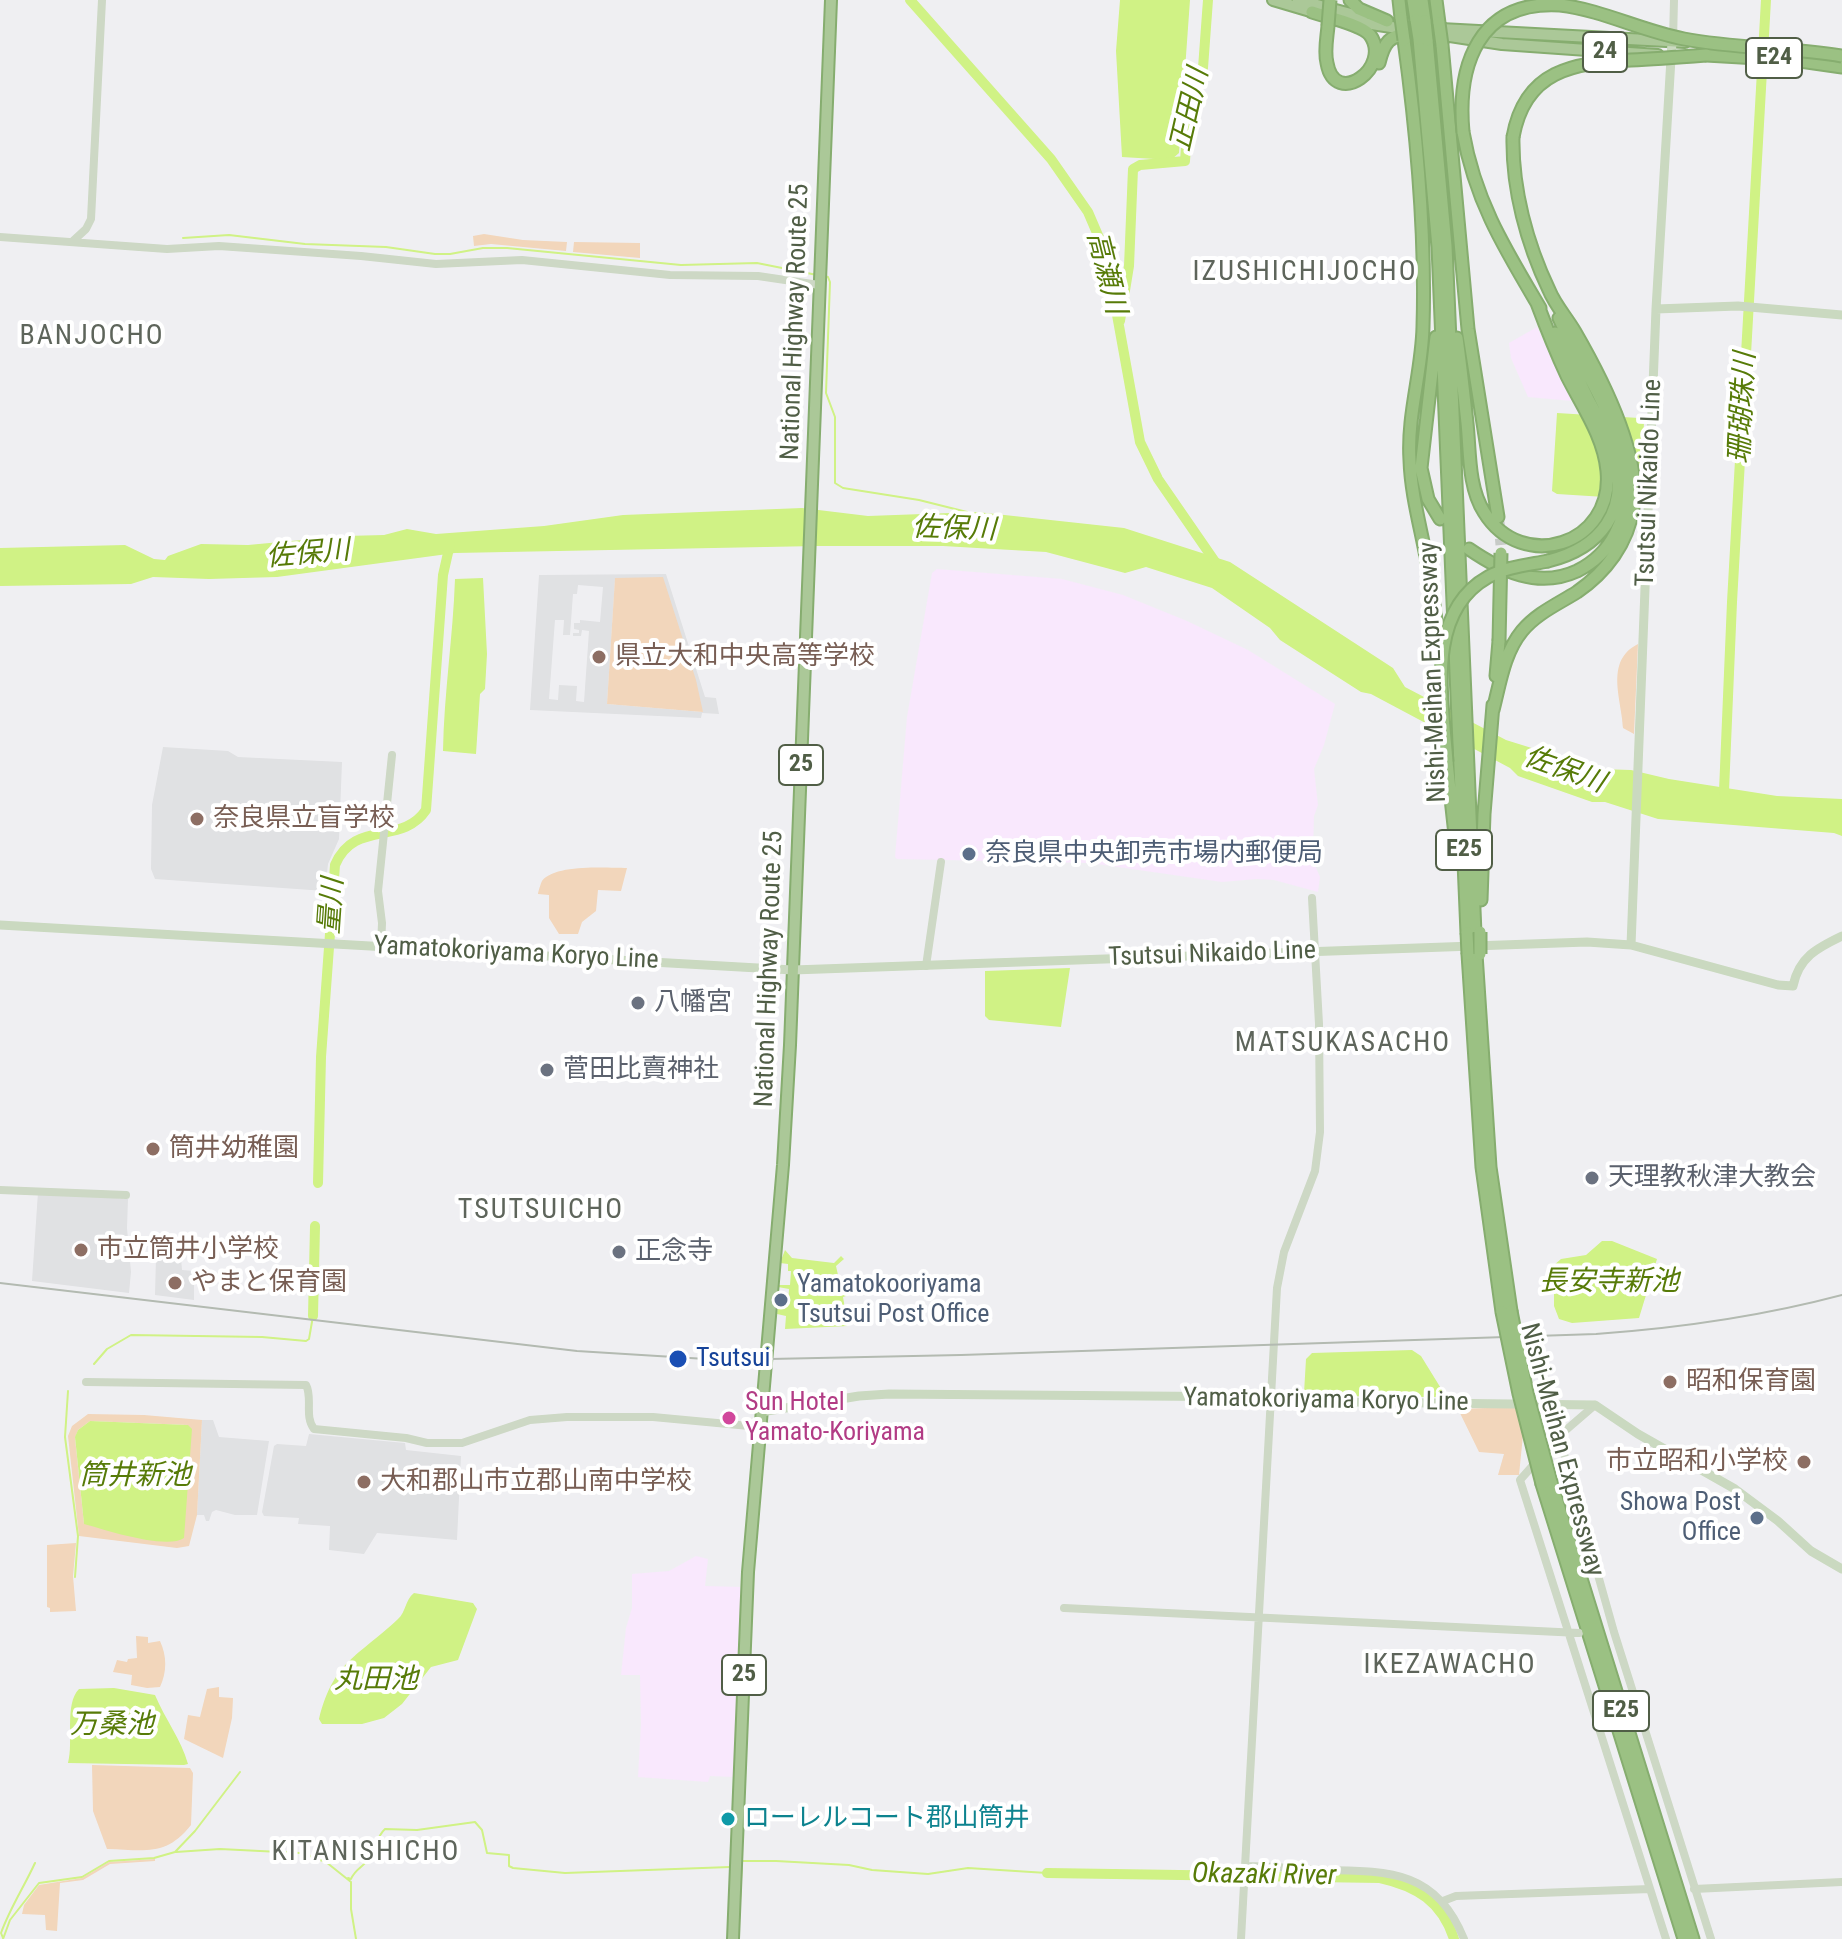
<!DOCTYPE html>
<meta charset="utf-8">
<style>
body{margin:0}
canvas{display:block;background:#efeff2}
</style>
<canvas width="1842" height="1939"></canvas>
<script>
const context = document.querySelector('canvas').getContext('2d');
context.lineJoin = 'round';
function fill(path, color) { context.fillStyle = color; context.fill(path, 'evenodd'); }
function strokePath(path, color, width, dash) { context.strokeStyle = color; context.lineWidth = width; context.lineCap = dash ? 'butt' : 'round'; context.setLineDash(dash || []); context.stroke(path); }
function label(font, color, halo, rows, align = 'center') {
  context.font = font + ' "Roboto Condensed","Noto Sans JP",sans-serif'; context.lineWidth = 8; context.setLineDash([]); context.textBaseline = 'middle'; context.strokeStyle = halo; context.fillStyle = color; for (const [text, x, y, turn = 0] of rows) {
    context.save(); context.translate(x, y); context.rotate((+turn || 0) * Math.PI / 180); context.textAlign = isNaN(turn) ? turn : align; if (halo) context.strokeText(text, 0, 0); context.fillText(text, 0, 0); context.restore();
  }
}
fill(new Path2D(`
 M 1537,327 L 1572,401 L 1528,397 L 1511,358 L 1509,343 Z
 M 937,569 L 1062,579 L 1123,595 L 1187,621 L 1248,650 L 1335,704 L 1324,745 L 1314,769 L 1318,805 L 1314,816 L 1313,850 L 1314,863 L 1320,877 L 1318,892 L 1274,880 L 1257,879 L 1222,882 L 1090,863 L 897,859 L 895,857 L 907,717 L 932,573 Z
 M 696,1556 L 708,1559 L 705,1586 L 741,1587 L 734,1777 L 710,1776 L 708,1782 L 638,1777 L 641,1724 L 640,1675 L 621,1675 L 626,1628 L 632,1608 L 632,1574 L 669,1571 Z`), '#f9e8fd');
fill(new Path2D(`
 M 666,574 L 705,697 L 716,698 L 719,714 L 702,713 L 701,718 L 530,710 L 539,575 ZM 615,579 L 703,712 L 607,704 ZM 578,585 L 603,587 L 600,622 L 580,620 L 580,623 L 574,623 L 574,629 L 579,630 L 579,633 L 573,633 L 573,636 L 581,636 L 582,630 L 589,631 L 584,702 L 576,701 L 577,686 L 559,685 L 558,700 L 549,699 L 555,620 L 564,620 L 563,635 L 570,635 L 573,594 L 577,594 Z
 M 163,747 L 228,751 L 238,757 L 342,762 L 339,839 L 328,864 L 325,891 L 155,879 L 151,869 L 152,805 Z
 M 38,1192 L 128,1199 L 127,1228 L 131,1272 L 129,1293 L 32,1281 Z
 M 156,1257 L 181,1258 L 182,1270 L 194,1271 L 194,1300 L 155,1295 Z
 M 202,1420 L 213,1420 L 219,1437 L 269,1441 L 257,1515 L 235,1515 L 216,1510 L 212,1512 L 209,1521 L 206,1521 L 204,1515 L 197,1515 Z
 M 309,1434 L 405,1443 L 406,1450 L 461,1456 L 457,1540 L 377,1533 L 364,1554 L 329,1550 L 330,1526 L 298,1524 L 299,1518 L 264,1516 L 262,1512 L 274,1446 L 277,1444 L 306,1446 Z`), '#e0e1e3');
fill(new Path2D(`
 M 484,234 L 523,240 L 567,242 L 566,251 L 491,244 L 474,246 L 473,236 Z
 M 574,242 L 640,243 L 640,258 L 573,252 Z
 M 663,577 L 696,680 L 703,712 L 607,704 L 615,578 Z
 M 1638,644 L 1634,734 L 1623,728 C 1622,700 1604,661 1638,644 Z
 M 627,868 L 621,891 L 598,890 L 596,911 L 582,922 L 578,934 L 559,934 L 549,918 L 549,895 L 538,894 C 538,892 541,883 542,881 C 555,864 606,868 627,868 Z
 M 1515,1407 L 1523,1435 L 1519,1475 L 1498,1475 L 1504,1454 L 1479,1452 L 1458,1409 Z
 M 88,1414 L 144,1415 L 202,1420 L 197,1515 L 189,1546 L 177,1548 L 79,1536 L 68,1436 L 72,1426 ZM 90,1421 L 188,1425 L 84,1524 L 75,1438 L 78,1430 Z
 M 76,1543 L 73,1576 L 76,1611 L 50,1612 L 50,1608 L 47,1607 L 47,1545 Z
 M 136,1636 L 148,1637 L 148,1643 L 160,1641 C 167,1656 167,1672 160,1687 L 147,1688 L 131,1685 L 132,1675 L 113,1672 L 117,1660 L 127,1662 L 128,1659 L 137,1658 Z
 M 219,1687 L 219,1697 L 233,1698 L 232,1718 L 223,1758 L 184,1739 L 188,1715 L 200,1717 L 207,1689 Z
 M 92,1765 L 190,1768 L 193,1773 L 191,1825 C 166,1857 144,1850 107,1849 L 93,1811 Z
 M 155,1859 L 155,1861 L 110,1864 L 83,1880 L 60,1883 L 57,1931 L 46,1930 L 45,1915 L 22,1914 L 24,1905 L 39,1885 L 82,1878 L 109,1862 Z`), '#f2d6bb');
fill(new Path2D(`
 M 1120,0 L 1190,0 L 1179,153 L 1171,160 L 1122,157 L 1116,51 Z
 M 1557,413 L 1639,418 L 1644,421 L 1641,495 L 1637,499 L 1557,494 L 1552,491 Z
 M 802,508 L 868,516 L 977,512 L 1124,528 L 1230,562 L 1393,668 L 1405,687 L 1506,740 L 1599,769 L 1631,770 L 1669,779 L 1777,796 L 1842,799 L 1842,836 L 1834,833 L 1658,819 L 1605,802 L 1592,802 L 1518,776 L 1510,768 L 1371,694 L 1361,692 L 1280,640 L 1270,628 L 1212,588 L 1146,567 L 1125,573 L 1046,552 L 943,546 L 817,546 L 455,553 L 277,577 L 209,579 L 153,577 L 131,584 L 0,586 L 0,548 L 125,545 L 154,559 L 165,560 L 168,556 L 201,544 L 248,545 L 345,536 L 384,535 L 407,529 L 436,534 L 544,526 L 623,515 Z
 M 483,578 L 487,654 L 485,689 L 480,694 L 476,754 L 443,751 C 444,693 453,637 455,579 Z
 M 1070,968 L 1061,1027 L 989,1020 L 985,1016 L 985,971 Z
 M 1602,1241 L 1612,1241 L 1657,1259 L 1639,1318 L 1572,1323 L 1559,1319 L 1554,1306 L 1554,1265 L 1561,1259 L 1586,1255 Z
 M 785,1250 L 792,1258 L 834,1263 L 841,1256 L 844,1259 L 836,1266 L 842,1293 L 851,1291 L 852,1294 L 843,1297 L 848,1326 L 785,1329 L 786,1316 L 777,1314 L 778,1306 L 788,1305 L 789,1289 L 778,1287 L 778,1285 L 790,1285 L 791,1271 L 788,1271 L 788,1264 L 780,1263 Z
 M 1412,1350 L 1421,1356 L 1442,1390 L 1439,1397 L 1369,1397 L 1304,1393 L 1306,1359 L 1312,1353 Z
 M 90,1421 L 188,1425 L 192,1429 L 184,1538 C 166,1550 106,1530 84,1524 L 75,1437 L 78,1430 Z
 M 414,1593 L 473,1603 L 477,1609 L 458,1660 L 431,1667 L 402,1704 L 384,1718 L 362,1724 L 322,1724 L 319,1719 C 334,1660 358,1657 398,1619 C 406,1612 405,1600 414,1593 Z
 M 114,1688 L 155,1695 C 165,1719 181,1739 188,1764 L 184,1765 L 68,1763 C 74,1742 64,1704 79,1689 Z`), '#d0f285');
strokePath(new Path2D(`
 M 183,238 L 229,235 L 305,244 L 386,247 L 435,254 L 450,254 L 483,248 L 507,248 L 681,265 L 757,263 L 817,275
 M 824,276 L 828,277 L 830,282 L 826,393 L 835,417 L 835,483 L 843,488 L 919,500 L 967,512
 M 94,1364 L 107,1349 L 131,1335 L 262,1337 L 306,1341 L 309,1339 L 313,1316
 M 68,1391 L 65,1437 L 78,1536 L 75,1577
 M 176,1852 L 220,1849 L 300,1853 L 326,1862 L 351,1882 L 351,1909 L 356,1939
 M 348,1878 L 351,1879 C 355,1869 363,1867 369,1859 C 376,1849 376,1837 385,1829 L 417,1830 L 475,1822 L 482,1830 L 487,1853 L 509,1855 L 509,1866 L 513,1868 L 565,1873 L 730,1867
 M 3,1938 L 1,1933 C 10,1908 24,1887 35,1863
 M 3,1939 L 10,1920 L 39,1883 L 82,1877 L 109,1861 L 154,1858 L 175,1852 L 195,1831 L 240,1772
 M 738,1939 L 742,1861 L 776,1861 L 849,1865 L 872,1870 L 928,1874 L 968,1868 L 1047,1873`), '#d0f285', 2);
strokePath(new Path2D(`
 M 910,0 L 1051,159 L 1088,212 L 1106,254 L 1140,442 L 1158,479 L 1218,566
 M 1120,321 L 1129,266 L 1133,169 L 1140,165 L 1185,161 L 1189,103 L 1203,68 L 1208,0
 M 1726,799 L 1724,791 L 1732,602 L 1766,0
 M 318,1183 L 321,1057 L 335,865 C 354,819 402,846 426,810 L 443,575 L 450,544
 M 313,1316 L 315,1226
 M 1047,1873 L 1380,1878 C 1417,1886 1442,1902 1454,1939`), '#d0f285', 10);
strokePath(new Path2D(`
 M 1499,522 L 1501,545`), '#c7cbc7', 11, [11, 5.5]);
const trunk = new Path2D(`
 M 1273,0 L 1317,13
 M 1298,0 L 1362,17
 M 1352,21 L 1502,44 L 1658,55
 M 1441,29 L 1685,42
 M 733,1939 L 748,1572 L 783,1165 L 790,1045 L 831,0`);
const motorway = new Path2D(`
 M 1350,0 L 1359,9 L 1387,21
 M 1399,0 L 1401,18
 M 1413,0 L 1416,20
 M 1422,0 L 1425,21
 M 1436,0 L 1439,23
 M 1312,12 C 1326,17 1361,24 1370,35 C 1393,67 1335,109 1327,63 C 1324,51 1327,38 1328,26
 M 1419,39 L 1438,247 L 1467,933
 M 1404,40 C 1417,135 1426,231 1423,327 C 1422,372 1407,415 1410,460 C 1411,493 1420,525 1426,557 C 1433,591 1437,625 1440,659
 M 1427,40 L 1446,246 L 1475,933
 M 1442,45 L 1468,329 L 1498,517
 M 1706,55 L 1793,60 L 1842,67
 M 1379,63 C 1384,42 1389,36 1411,32
 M 1463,132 C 1475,201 1505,249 1540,308
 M 1436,337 L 1421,468 L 1428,499 L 1440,519
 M 1457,338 C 1461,366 1464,395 1467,423 C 1470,451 1468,487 1484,512 C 1522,574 1614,545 1607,471 C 1604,437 1582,406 1567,376 C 1556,352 1546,327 1537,303
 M 1469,549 C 1501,571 1538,589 1577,571 C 1593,563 1607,550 1615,534 C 1653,464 1587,381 1559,318
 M 1548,561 C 1600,548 1630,511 1614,456 C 1608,436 1598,418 1588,399 C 1577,377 1567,355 1555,333
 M 1496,676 L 1499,641
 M 1493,710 C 1500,683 1504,653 1522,631 C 1537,613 1558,604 1577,592 C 1606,572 1628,543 1633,508 C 1642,456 1601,377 1575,332 C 1567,318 1555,305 1549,290 C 1527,244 1512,189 1513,137
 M 1447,762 L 1457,853
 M 1481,900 L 1484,814 L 1493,705
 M 1468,954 L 1482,1167 L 1502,1312
 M 1476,954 L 1490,1167 L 1511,1311
 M 1551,1482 L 1693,1939
 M 1542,1484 L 1684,1939`);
strokePath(trunk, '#86ad6f', 14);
strokePath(motorway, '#86ad6f', 15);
strokePath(new Path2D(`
 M 1673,41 L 1674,0
 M 0,237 L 167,249 L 219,246 L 361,256 L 436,264 L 522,260 L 670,275 L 758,276 L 819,285
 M 73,241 L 86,229 L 91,219 L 102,0
 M 381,947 L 382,923 L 378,891 L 392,755
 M 926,966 L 941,862
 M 0,1190 L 126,1195
 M 86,1382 L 306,1385 C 313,1398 304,1416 314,1429 L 406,1438 L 427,1443 L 462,1443 L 530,1420 L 567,1417 L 653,1417 L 760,1427
 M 1595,1405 L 1559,1436 L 1520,1480 L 1666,1939
 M 1559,1436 L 1614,1632 L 1711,1939
 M 1064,1608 L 1579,1633
 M 1245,1866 C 1272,1866 1299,1869 1326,1870 C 1390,1871 1437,1871 1464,1939
 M 1694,1889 L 1842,1882
 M 1443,1901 L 1456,1896 L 1650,1889
 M 1241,1939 L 1277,1288 L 1284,1252 L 1315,1171 L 1320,1132 L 1319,1024 L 1312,898`), '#cdd8c5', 8);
strokePath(new Path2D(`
 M 1656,309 L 1738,306 L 1842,315
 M 0,925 L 793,970 L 1587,942 L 1631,945 L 1778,985 L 1793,986 C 1799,957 1817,948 1842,936
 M 1631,945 L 1656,309 L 1672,42
 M 761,1412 L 859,1396 L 889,1394 L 1272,1397 L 1345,1402 L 1595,1405 L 1638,1434 L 1735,1489 L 1778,1521 L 1811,1551 L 1842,1569`), '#cad9c0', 9);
strokePath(trunk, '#abc898', 10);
strokePath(motorway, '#9bc183', 11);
strokePath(new Path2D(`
 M 0,1283 L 577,1351 L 722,1360 L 961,1355 L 1596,1334 C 1681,1328 1759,1317 1842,1295`), '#b3bab1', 2);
const motorwayBridge = new Path2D(`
 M 1401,18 L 1404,40
 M 1416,20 L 1419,39
 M 1425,21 L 1427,40
 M 1439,23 L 1442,45
 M 1328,26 L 1330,0
 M 1463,132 C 1457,66 1478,0 1560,5 C 1602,10 1642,31 1684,39 C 1736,49 1790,47 1842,56
 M 1513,137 C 1525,70 1573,63 1631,60 C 1656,59 1681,57 1706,55
 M 1499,641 L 1501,553
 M 1447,762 C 1443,702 1424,613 1488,577 C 1506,567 1528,565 1548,561
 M 1480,932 L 1480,954
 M 1467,933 L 1468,954
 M 1511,1311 L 1527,1393 L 1551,1482
 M 1502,1312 L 1519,1394 L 1542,1484`);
strokePath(motorwayBridge, '#86ad6f', 15, []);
strokePath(motorwayBridge, '#9bc183', 11);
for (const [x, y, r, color] of [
 [599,657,8,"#8d6e63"],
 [197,819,8,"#8d6e63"],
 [969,854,8,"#5c6f8a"],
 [638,1003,8,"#6b7280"],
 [547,1070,8,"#6b7280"],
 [153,1149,8,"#8d6e63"],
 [1592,1178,8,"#6b7280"],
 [81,1250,8,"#8d6e63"],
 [619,1252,8,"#6b7280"],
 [175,1283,8,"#8d6e63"],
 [781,1300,8,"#5c6f8a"],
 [678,1359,10,"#1a4fb4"],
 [1670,1382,8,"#8d6e63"],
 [729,1418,8,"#d1479c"],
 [1804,1462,8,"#8d6e63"],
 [364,1482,8,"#8d6e63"],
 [1757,1518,8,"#5c6f8a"],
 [728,1819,8,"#0f9aa8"]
]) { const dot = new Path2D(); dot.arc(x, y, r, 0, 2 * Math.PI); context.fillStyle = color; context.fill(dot); strokePath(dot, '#fff', 3); }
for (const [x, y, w] of [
 [1605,52,44],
 [1774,58,56],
 [801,765,44],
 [1464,850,56],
 [744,1675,44],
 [1621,1711,56]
]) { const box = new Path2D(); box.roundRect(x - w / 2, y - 20, w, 40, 6); context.fillStyle = '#fff'; context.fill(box); strokePath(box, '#505e46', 2); }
label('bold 24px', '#505e46', null, [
 ["24",1605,52],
 ["E24",1774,58],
 ["25",801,765],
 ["E25",1464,850],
 ["25",744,1675],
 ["E25",1621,1711]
]);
label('26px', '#505e46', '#fff', [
 ["National Highway Route 25",796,322,-88],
 ["Tsutsui Nikaido Line",1650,483,-88],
 ["Nishi-Meihan Expressway",1434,672,-92],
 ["Yamatokoriyama Koryo Line",516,954,3],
 ["Tsutsui Nikaido Line",1212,955,-2],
 ["National Highway Route 25",770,969,-88],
 ["Yamatokoriyama Koryo Line",1326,1401,1],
 ["Nishi-Meihan Expressway",1561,1450,75]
]);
label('26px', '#785e54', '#fff', [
 ["県立大和中央高等学校",615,657],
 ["奈良県立盲学校",213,819],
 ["筒井幼稚園",169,1149],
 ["市立筒井小学校",97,1250],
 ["やまと保育園",191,1283],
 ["昭和保育園",1686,1382],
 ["市立昭和小学校",1788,1462,"right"],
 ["大和郡山市立郡山南中学校",380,1482]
], 'left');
label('26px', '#4e5e75', '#fff', [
 ["奈良県中央卸売市場内郵便局",985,854],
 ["Yamatokooriyama",797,1285],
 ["Tsutsui Post Office",797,1315],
 ["Showa Post",1741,1503,"right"],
 ["Office",1741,1533,"right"]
], 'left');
label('26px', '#5b616d', '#fff', [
 ["八幡宮",654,1003],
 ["菅田比賣神社",563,1070],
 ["天理教秋津大教会",1608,1178],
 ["正念寺",635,1252]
], 'left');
label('26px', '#164399', '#fff', [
 ["Tsutsui",696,1359]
], 'left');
label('26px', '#b23c85', '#fff', [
 ["Sun Hotel",745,1403],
 ["Yamato-Koriyama",745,1433]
], 'left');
label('26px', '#0d838f', '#fff', [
 ["ローレルコート郡山筒井",744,1819]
], 'left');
label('italic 28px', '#577b08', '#fff', [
 ["正田川",1191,110,-77],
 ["高瀬川",1105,273,76],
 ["珊瑚珠川",1744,408,-87],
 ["佐保川",954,530,2],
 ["佐保川",308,555,-5],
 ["佐保川",1564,771,20],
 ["量川",333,906,-86],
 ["長安寺新池",1609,1283],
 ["筒井新池",135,1477],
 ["丸田池",376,1681],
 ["万桑池",112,1726],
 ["Okazaki River",1264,1876,1]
]);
context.letterSpacing = '2px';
label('28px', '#5e655b', '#fff', [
 ["IZUSHICHIJOCHO",1305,273],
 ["BANJOCHO",92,337],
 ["MATSUKASACHO",1343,1044],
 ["TSUTSUICHO",541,1211],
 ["IKEZAWACHO",1450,1666],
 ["KITANISHICHO",366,1853]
]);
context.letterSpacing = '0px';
</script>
